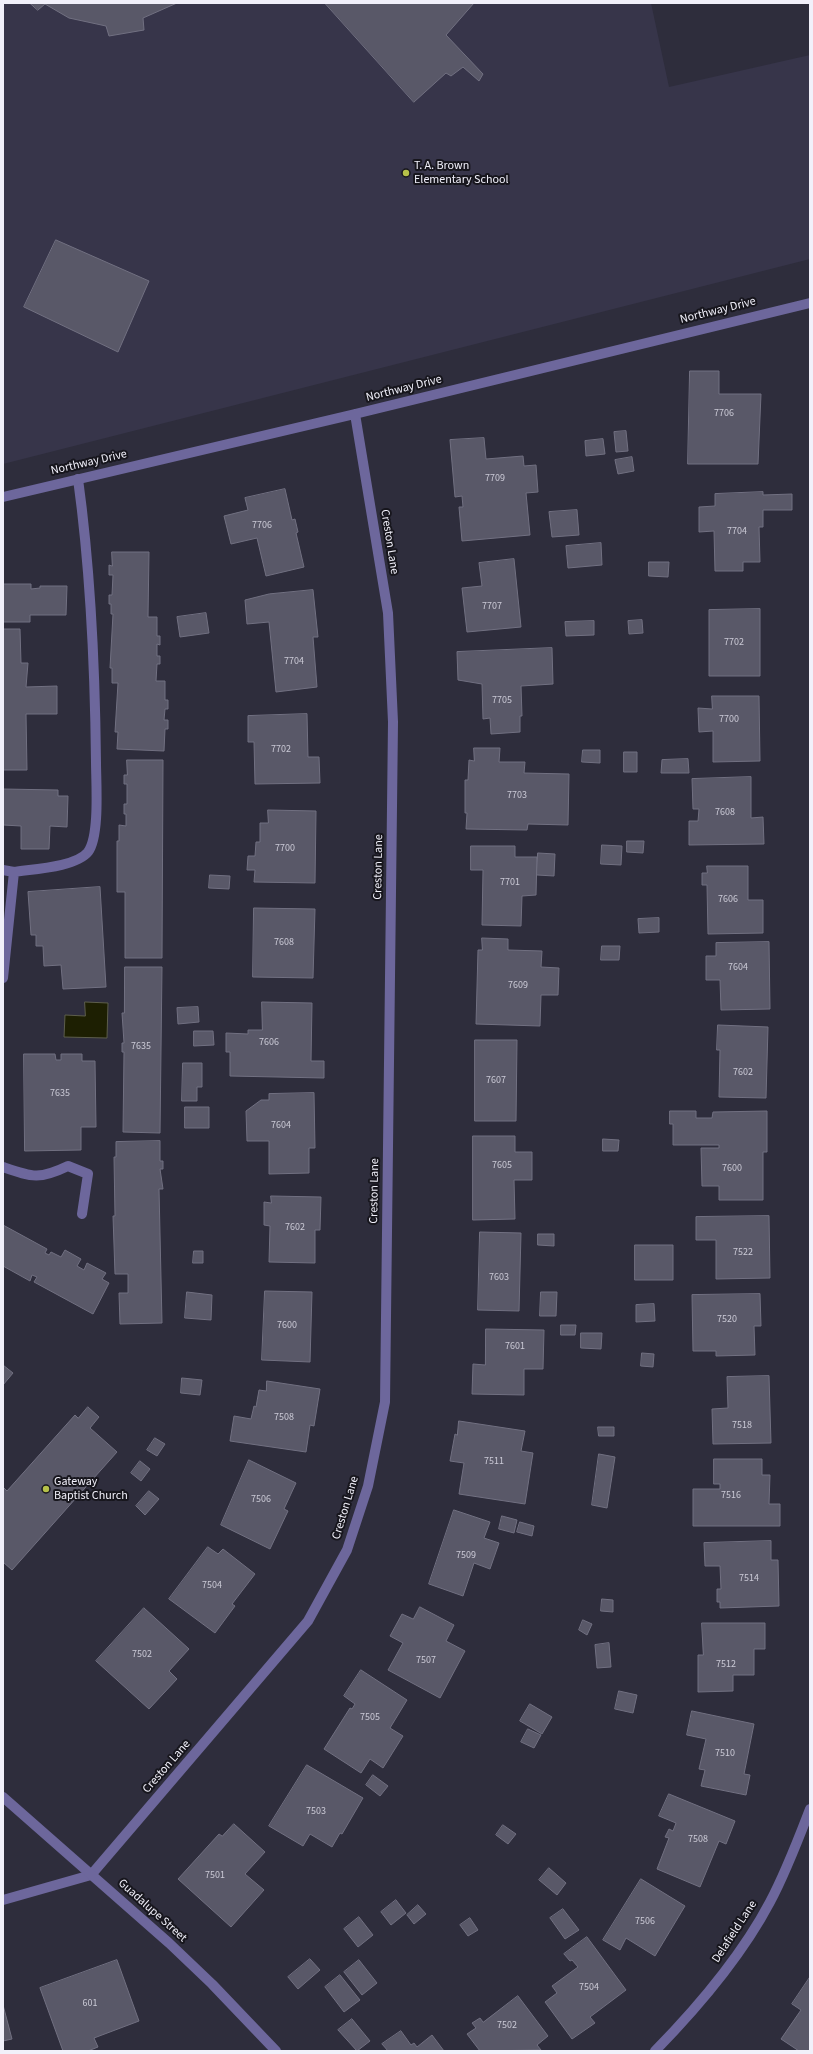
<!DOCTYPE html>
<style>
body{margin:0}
#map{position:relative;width:813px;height:2054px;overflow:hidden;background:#2e2d3c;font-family:"Source Sans 3",sans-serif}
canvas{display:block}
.frame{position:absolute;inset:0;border:4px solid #f1f0fa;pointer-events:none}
</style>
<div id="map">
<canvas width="813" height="2054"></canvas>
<div class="frame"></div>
</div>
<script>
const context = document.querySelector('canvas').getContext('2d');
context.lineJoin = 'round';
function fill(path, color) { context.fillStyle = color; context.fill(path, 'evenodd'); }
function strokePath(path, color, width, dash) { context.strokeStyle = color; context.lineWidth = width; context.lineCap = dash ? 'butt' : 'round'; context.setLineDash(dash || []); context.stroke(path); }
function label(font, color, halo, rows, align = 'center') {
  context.font = font + ' "Source Sans 3",sans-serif'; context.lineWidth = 4; context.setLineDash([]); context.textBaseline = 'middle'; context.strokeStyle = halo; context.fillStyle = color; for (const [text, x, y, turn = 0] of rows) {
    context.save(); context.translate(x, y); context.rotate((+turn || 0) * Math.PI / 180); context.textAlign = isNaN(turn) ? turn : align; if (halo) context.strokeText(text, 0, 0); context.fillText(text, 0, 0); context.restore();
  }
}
fill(new Path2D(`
 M 3,3 L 651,3 L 669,87 L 810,55 L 810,259 L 3,464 Z`), '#37354a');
const water = new Path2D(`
 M 85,1002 L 108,1003 L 107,1038 L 64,1037 L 65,1015 L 85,1016 Z`);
fill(water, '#1d1f02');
strokePath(water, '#5d5e4c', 1);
const building = new Path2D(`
 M 30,3 L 177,3 L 143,18 L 144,30 L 109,36 L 106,26 L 69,18 L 45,4 L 38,10 Z
 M 325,3 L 474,3 L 446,35 L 483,74 L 479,81 L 463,67 L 451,76 L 446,73 L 414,102 Z
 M 56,240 L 149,281 L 118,352 L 24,307 Z
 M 690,371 L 719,371 L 719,394 L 761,394 L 758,464 L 688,464 Z
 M 626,431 L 628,451 L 616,452 L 614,432 Z
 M 484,438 L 486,459 L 523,456 L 524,466 L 536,465 L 538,492 L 526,493 L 530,535 L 462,541 L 459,507 L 463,507 L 462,496 L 455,497 L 450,440 Z
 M 603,439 L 605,454 L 586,456 L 585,441 Z
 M 632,457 L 634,471 L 618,474 L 615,460 Z
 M 285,489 L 292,520 L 295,519 L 298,532 L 296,533 L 304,567 L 266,576 L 257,538 L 231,544 L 224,516 L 248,510 L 245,498 Z
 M 763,492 L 763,495 L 792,494 L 792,510 L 763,510 L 763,527 L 759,527 L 760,562 L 743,562 L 743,571 L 715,571 L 714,531 L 699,532 L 699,507 L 715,506 L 715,494 Z
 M 577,510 L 579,535 L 552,537 L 549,512 Z
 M 601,543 L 602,565 L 568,568 L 566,546 Z
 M 112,552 L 149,552 L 148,617 L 157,617 L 157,636 L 160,636 L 160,645 L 157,644 L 157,656 L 160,656 L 160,664 L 157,664 L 156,681 L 165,681 L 165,700 L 168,700 L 168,709 L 165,709 L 164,720 L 168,720 L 168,729 L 165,729 L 164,751 L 117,749 L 118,732 L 115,732 L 118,683 L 112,683 L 112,668 L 110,668 L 113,614 L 111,614 L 111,604 L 109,604 L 109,595 L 112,595 L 113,575 L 109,575 L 109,565 L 112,566 Z
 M 514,559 L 521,627 L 467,632 L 462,588 L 482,586 L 479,563 Z
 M 649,562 L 669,562 L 668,577 L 649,576 Z
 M 3,584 L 31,584 L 31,589 L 40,588 L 40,586 L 67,586 L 66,615 L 30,615 L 30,622 L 3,622 Z
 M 313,590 L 318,637 L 313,637 L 317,687 L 276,692 L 269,622 L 247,624 L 245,600 L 269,594 Z
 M 760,609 L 760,676 L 709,676 L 709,610 Z
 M 206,613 L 209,633 L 180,637 L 177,617 Z
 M 642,620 L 643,633 L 629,634 L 628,621 Z
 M 594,621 L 594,635 L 566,636 L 565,622 Z
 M 3,629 L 20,629 L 21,663 L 28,663 L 26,687 L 57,686 L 57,714 L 26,714 L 27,770 L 3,770 Z
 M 552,648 L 553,684 L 521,686 L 522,716 L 520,716 L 520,732 L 491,734 L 490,718 L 483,719 L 482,684 L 458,680 L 457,652 Z
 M 712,696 L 759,696 L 760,761 L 713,762 L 713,731 L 699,732 L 698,708 L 712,709 Z
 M 307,714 L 308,757 L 319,757 L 320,783 L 255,784 L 254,742 L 248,742 L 248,716 Z
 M 474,748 L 500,748 L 499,762 L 525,762 L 524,773 L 569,774 L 568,825 L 528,824 L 527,830 L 466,829 L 467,813 L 465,813 L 465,780 L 468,780 L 469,760 L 474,761 Z
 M 583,750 L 600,750 L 600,763 L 582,762 Z
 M 624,752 L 637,752 L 637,772 L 624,772 Z
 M 688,759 L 689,773 L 661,773 L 662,760 Z
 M 127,760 L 163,760 L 162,958 L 125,958 L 125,892 L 117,892 L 117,841 L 119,841 L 119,825 L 126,826 L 126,814 L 124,814 L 124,804 L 127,804 L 127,784 L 124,784 L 124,775 L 127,775 Z
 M 751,777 L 751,818 L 763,817 L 764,844 L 689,845 L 689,821 L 698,821 L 699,809 L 693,809 L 692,779 Z
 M 3,789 L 58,790 L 58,796 L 68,796 L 67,827 L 50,826 L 49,849 L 21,849 L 21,826 L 3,825 Z
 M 268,810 L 316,811 L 315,883 L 254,882 L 255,870 L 247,870 L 248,856 L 255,856 L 256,842 L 260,842 L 260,823 L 268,823 Z
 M 627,841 L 644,841 L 643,853 L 627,852 Z
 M 602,845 L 622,846 L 621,865 L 601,864 Z
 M 471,846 L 515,846 L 515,857 L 537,857 L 536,895 L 522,896 L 521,926 L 482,925 L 483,870 L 471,870 Z
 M 538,853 L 555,854 L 554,876 L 537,875 Z
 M 707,866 L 748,866 L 748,900 L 763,900 L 763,933 L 708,934 L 707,885 L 702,885 L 702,873 L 707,873 Z
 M 210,875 L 230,876 L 229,889 L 209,888 Z
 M 100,887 L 106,987 L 63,989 L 61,965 L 44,966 L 43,946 L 36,946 L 36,935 L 31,935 L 28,892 Z
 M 254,908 L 315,909 L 313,978 L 253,977 Z
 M 659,918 L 659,932 L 639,933 L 638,919 Z
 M 482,938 L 508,939 L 508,950 L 542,951 L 541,967 L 559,968 L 558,995 L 541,995 L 540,1026 L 476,1024 L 478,950 L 482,950 Z
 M 769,942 L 770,1009 L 721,1010 L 720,980 L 706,980 L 706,956 L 716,956 L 716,943 Z
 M 602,946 L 620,946 L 619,960 L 601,960 Z
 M 125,967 L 162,967 L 160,1133 L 123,1132 L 124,1052 L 122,1052 L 122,1043 L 124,1043 L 122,1013 L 124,1013 Z
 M 262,1002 L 312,1003 L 311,1061 L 324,1061 L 324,1078 L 230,1076 L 230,1052 L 226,1052 L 226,1033 L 248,1034 L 248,1030 L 262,1030 Z
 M 198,1007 L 199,1022 L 178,1024 L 177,1008 Z
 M 718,1025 L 768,1027 L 766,1098 L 719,1097 L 720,1050 L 717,1050 Z
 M 194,1031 L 213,1031 L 214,1045 L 194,1046 Z
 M 475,1040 L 517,1040 L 516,1121 L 475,1121 Z
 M 24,1054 L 55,1054 L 56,1060 L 61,1060 L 61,1054 L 82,1054 L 82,1061 L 95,1061 L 96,1127 L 81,1127 L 81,1150 L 25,1151 Z
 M 183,1063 L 202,1063 L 202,1087 L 197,1087 L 197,1101 L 182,1101 Z
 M 314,1093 L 315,1148 L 309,1148 L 309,1173 L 269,1174 L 269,1141 L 247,1141 L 246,1111 L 261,1100 L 269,1100 L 269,1094 Z
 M 185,1107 L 209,1107 L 209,1128 L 185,1128 Z
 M 670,1111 L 696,1111 L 696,1118 L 712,1118 L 713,1112 L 767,1111 L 767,1152 L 763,1152 L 763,1200 L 719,1200 L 719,1186 L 702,1186 L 701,1148 L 719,1148 L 719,1145 L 673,1145 L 673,1124 L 670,1124 Z
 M 473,1136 L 515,1136 L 515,1152 L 532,1152 L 532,1180 L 514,1180 L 515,1219 L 473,1220 Z
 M 603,1139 L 619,1140 L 618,1151 L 603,1151 Z
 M 160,1141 L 160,1161 L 163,1161 L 163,1169 L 160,1169 L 163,1189 L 159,1189 L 162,1323 L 120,1324 L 119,1293 L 128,1293 L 128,1274 L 115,1274 L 113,1216 L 115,1216 L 114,1157 L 116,1157 L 116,1142 Z
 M 271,1196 L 321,1197 L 320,1230 L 315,1230 L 315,1263 L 269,1262 L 270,1226 L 264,1225 L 264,1202 L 271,1203 Z
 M 769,1216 L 770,1278 L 716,1279 L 716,1240 L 696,1240 L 696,1217 Z
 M 3,1225 L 47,1249 L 45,1253 L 49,1255 L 51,1252 L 61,1257 L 65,1250 L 81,1259 L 77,1266 L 84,1270 L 87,1263 L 106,1273 L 102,1279 L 109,1283 L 93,1314 L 34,1282 L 37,1277 L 32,1275 L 30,1281 L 3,1266 Z
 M 480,1232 L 521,1233 L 519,1311 L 478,1310 Z
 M 538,1234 L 554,1234 L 554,1246 L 538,1245 Z
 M 635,1245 L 673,1245 L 673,1280 L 635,1280 Z
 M 194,1251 L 203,1251 L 203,1263 L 193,1263 Z
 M 265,1291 L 312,1292 L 310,1362 L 262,1360 Z
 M 187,1292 L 212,1295 L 211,1320 L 185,1318 Z
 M 541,1292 L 557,1292 L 556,1316 L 540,1316 Z
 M 760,1294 L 761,1326 L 754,1326 L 755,1355 L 716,1356 L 716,1351 L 693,1351 L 692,1295 Z
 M 654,1304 L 655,1321 L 636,1322 L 636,1305 Z
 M 561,1325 L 576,1325 L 575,1335 L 561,1335 Z
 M 486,1329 L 544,1330 L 543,1369 L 524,1369 L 524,1395 L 472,1394 L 473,1364 L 485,1365 Z
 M 581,1333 L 602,1333 L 601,1349 L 581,1348 Z
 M 642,1353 L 654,1354 L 653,1367 L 641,1366 Z
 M 3,1365 L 13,1373 L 3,1385 Z
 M 769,1376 L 771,1443 L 713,1444 L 712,1409 L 728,1408 L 727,1377 Z
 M 182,1378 L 202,1380 L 200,1395 L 181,1393 Z
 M 267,1381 L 320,1389 L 314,1426 L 310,1425 L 306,1452 L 230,1441 L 234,1416 L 251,1419 L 254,1406 L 256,1407 L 259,1390 L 266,1391 Z
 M 88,1407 L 99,1417 L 90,1428 L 117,1452 L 12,1570 L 3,1562 L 3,1487 L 7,1491 L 75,1415 L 78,1418 Z
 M 459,1421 L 525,1431 L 521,1451 L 533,1453 L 525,1504 L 459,1494 L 464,1463 L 450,1461 L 455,1434 L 457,1435 Z
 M 598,1427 L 614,1427 L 614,1436 L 599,1436 Z
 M 155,1438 L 165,1444 L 157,1456 L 147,1450 Z
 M 599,1454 L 615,1457 L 607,1508 L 592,1505 Z
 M 714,1459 L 762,1459 L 762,1475 L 770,1475 L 769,1504 L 780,1504 L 780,1526 L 693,1526 L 693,1489 L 720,1489 L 720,1484 L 714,1484 Z
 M 249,1460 L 296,1483 L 284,1509 L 288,1511 L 270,1549 L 221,1525 Z
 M 140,1461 L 150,1469 L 141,1481 L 131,1473 Z
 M 149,1491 L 159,1499 L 145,1515 L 136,1506 Z
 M 454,1510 L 490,1522 L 484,1538 L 499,1543 L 490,1569 L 474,1563 L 463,1596 L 429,1584 Z
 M 502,1516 L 517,1520 L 514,1533 L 499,1529 Z
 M 520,1522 L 534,1526 L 532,1536 L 517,1532 Z
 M 771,1541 L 771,1560 L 778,1560 L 779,1606 L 720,1608 L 720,1602 L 717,1602 L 717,1589 L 721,1589 L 720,1566 L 705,1566 L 704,1543 Z
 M 208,1547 L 218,1554 L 223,1549 L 255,1574 L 232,1604 L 235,1606 L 215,1633 L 169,1599 Z
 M 602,1599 L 613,1600 L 613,1612 L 601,1611 Z
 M 420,1607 L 454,1625 L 446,1641 L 465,1651 L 440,1698 L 388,1670 L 403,1643 L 390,1636 L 402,1614 L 413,1619 Z
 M 144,1608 L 189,1649 L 169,1671 L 177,1679 L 149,1709 L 96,1661 Z
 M 583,1620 L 592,1624 L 587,1635 L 579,1630 Z
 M 702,1623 L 765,1623 L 765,1649 L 754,1649 L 754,1675 L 733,1675 L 733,1691 L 698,1692 L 698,1655 L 703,1655 Z
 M 609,1643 L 611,1667 L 597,1668 L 595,1645 Z
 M 361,1670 L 407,1700 L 390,1728 L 403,1736 L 383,1768 L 370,1759 L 361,1773 L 324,1749 L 350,1708 L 352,1709 L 355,1704 L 344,1696 Z
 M 619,1691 L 637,1695 L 633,1713 L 615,1709 Z
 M 530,1704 L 552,1717 L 542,1734 L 520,1721 Z
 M 692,1711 L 754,1724 L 744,1774 L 750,1775 L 746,1795 L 701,1786 L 705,1770 L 699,1769 L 706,1739 L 687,1735 Z
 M 528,1729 L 541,1735 L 534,1748 L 521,1742 Z
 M 307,1765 L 363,1798 L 342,1834 L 340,1833 L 332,1847 L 310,1834 L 303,1846 L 269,1826 Z
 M 373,1775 L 388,1786 L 380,1796 L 366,1785 Z
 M 669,1794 L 735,1821 L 726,1844 L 719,1841 L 700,1887 L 657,1869 L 669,1838 L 665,1837 L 669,1829 L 673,1831 L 676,1823 L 659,1816 Z
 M 234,1824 L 265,1852 L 245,1874 L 264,1890 L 231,1927 L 178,1879 L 219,1834 L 222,1836 Z
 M 503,1825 L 516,1834 L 508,1844 L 496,1835 Z
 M 549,1868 L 566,1883 L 557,1895 L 539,1880 Z
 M 641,1879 L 685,1906 L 655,1956 L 626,1938 L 620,1950 L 603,1940 Z
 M 396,1900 L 406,1913 L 391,1925 L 381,1912 Z
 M 418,1905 L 426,1914 L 414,1924 L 407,1915 Z
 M 563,1909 L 579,1930 L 565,1939 L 550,1918 Z
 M 359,1917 L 373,1935 L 358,1947 L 344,1929 Z
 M 470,1918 L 478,1930 L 468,1936 L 460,1925 Z
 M 587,1937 L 626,1990 L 590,2017 L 595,2023 L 572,2039 L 545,2002 L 557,1993 L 552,1986 L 578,1967 L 572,1960 L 570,1961 L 564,1954 Z
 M 310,1959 L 320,1970 L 298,1989 L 288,1977 Z
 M 117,1960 L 139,2021 L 94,2038 L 98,2047 L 88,2051 L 63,2051 L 40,1988 Z
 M 359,1960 L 377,1983 L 362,1995 L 344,1972 Z
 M 340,1975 L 360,2000 L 344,2012 L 325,1987 Z
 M 810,1977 L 810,2051 L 799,2051 L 781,2039 L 801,2010 L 792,2004 Z
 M 518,1996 L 548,2036 L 537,2045 L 541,2050 L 480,2051 L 467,2034 L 476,2028 L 472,2023 L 480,2018 L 483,2022 Z
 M 3,2005 L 12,2039 L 3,2041 Z
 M 352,2019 L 370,2041 L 357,2051 L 338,2030 Z
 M 401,2031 L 411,2045 L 414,2043 L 417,2047 L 432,2035 L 444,2051 L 388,2051 L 382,2044 Z`);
fill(building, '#595868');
strokePath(building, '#717081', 1);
strokePath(new Path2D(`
 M 3,870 L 14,872 L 3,978
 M 14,872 C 33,869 76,867 88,852 C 100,836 96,782 96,762 C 95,668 91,573 78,479
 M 3,1167 C 32,1177 39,1180 68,1166 L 88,1174 L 82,1214`), '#6d679c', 10);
strokePath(new Path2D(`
 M 3,497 L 355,414 L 810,303
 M 3,1900 L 91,1875 L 308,1621 L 347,1550 L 368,1486 L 385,1402 L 393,722 L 388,613 L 355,414
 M 655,2051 C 699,2006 741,1957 770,1902 C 786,1872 798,1840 810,1809`), '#6d679c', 10);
strokePath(new Path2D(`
 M 3,1797 L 169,1943 L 212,1984 L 276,2051`), '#6d679c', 10);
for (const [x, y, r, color] of [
 [406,173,4,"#b6c149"],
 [46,1489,4,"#b6c149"]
]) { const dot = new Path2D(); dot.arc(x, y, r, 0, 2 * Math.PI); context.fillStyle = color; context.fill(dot); strokePath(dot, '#17161d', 1.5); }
label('10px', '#cbcad6', null, [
 ["7706",724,414],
 ["7709",495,479],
 ["7706",262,526],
 ["7704",737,532],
 ["7707",492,607],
 ["7702",734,643],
 ["7704",294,662],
 ["7705",502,701],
 ["7700",729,720],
 ["7702",281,750],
 ["7703",517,796],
 ["7608",725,813],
 ["7700",285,849],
 ["7701",510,883],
 ["7606",728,900],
 ["7608",284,943],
 ["7604",738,968],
 ["7609",518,986],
 ["7606",269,1043],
 ["7635",141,1047],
 ["7602",743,1073],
 ["7607",496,1081],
 ["7635",60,1094],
 ["7604",281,1126],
 ["7605",502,1166],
 ["7600",732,1169],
 ["7602",295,1228],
 ["7522",743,1253],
 ["7603",499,1278],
 ["7520",727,1320],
 ["7600",287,1326],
 ["7601",515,1347],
 ["7508",284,1418],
 ["7518",742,1426],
 ["7511",494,1462],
 ["7516",731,1496],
 ["7506",261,1500],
 ["7509",466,1556],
 ["7514",749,1579],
 ["7504",212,1586],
 ["7502",142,1655],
 ["7507",426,1661],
 ["7512",726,1665],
 ["7505",370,1718],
 ["7510",725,1754],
 ["7503",316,1812],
 ["7508",698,1840],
 ["7501",215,1876],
 ["7506",645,1922],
 ["7504",589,1988],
 ["601",90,2004],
 ["7502",507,2026]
]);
label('12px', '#f1f0fa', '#17161d', [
 ["T. A. Brown",414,166],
 ["Elementary School",414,180],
 ["Gateway",54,1482],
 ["Baptist Church",54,1496]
], 'left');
label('12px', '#f1f0fa', '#17161d', [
 ["Northway Drive",718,311,-14],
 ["Northway Drive",404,389,-14],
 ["Northway Drive",89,463,-13],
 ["Creston Lane",389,542,81],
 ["Creston Lane",379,867,-89],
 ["Creston Lane",375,1191,-89],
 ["Creston Lane",346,1508,-73],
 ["Creston Lane",167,1767,-49],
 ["Guadalupe Street",152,1911,42],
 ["Delafield Lane",735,1932,-57]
]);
</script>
